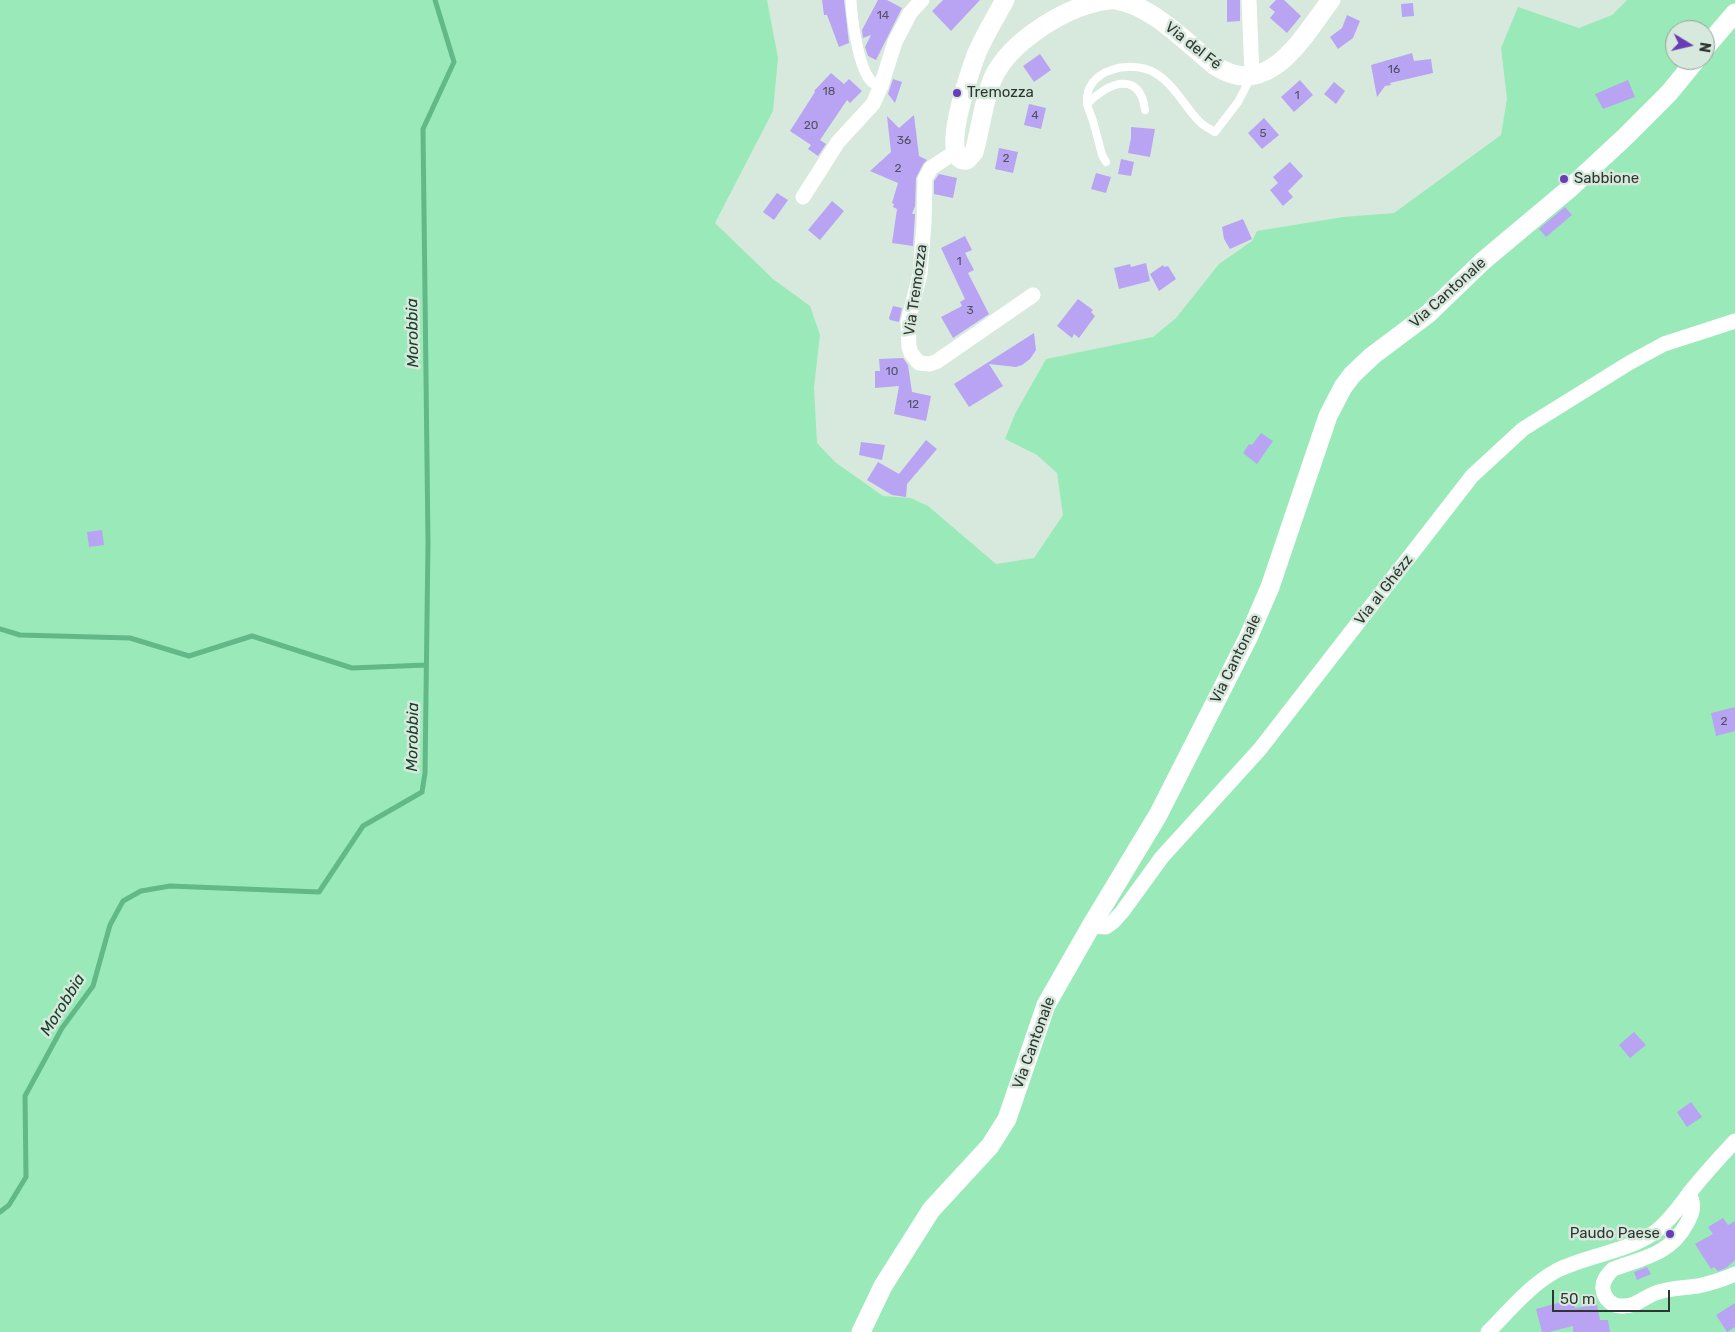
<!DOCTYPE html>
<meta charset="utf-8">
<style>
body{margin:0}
#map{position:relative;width:1735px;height:1332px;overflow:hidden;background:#d7e9dd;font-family:Rubik,sans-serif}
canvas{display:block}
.north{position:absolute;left:1665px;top:20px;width:50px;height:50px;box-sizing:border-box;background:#d7e9dd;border:1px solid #94a198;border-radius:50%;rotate:99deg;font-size:14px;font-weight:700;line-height:20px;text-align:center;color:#2f3631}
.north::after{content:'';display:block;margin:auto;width:18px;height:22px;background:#683db5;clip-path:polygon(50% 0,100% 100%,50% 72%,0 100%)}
.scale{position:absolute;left:1552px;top:1290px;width:118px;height:22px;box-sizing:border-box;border:2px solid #2f3631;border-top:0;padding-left:6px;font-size:15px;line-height:18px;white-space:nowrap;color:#2f3631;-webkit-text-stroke:4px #d7e9dd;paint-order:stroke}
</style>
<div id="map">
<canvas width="1735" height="1332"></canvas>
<div class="north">N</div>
<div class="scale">50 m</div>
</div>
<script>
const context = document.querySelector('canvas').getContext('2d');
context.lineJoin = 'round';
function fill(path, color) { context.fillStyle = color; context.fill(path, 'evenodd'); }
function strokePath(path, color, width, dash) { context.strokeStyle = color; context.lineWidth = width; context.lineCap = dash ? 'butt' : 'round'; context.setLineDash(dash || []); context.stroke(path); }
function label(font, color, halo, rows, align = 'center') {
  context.font = font + ' Rubik,sans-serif'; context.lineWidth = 5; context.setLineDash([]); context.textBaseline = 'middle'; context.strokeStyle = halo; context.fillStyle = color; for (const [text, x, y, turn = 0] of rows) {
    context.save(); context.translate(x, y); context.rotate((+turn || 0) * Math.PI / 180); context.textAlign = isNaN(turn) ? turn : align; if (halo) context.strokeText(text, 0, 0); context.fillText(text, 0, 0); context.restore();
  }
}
fill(new Path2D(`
 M 0,0 L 767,0 L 778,58 L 773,111 L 715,223 L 773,279 L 810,306 L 820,335 L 814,388 L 817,443 L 835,462 L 883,496 L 911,498 L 928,506 L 996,564 L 1034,558 L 1063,515 L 1057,473 L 1037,455 L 1005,439 L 1015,414 L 1046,359 L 1153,337 L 1176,318 L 1219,264 L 1252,241 L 1257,231 L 1343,217 L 1394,213 L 1501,135 L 1507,99 L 1501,48 L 1518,7 L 1579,28 L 1612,15 L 1627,0 L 1735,0 L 1735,1332 L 0,1332 ZM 1675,30 L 1705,30 L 1705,60 L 1675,60 Z`), '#99eab8');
strokePath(new Path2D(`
 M 0,629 L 20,635 L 130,638 L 189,656 L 252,636 L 352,668 L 426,665
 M 0,1212 L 9,1205 L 26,1177 L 25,1096 L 62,1028 L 93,986 L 110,925 L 123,901 L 141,891 L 170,886 L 319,892 L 363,826 L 422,792 L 425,773 L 428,542 L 423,129 L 454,62 L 435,0`), '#63b887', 5);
fill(new Path2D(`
 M 822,0 L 844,0 L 849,43 L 839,47 L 827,15 L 824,15 Z
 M 878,0 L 887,0 L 902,8 L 876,60 L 868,56 L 865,47 L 871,35 L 863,38 L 862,30 Z
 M 943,0 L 980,0 L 951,31 L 932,11 Z
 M 1227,0 L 1240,0 L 1240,21 L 1227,22 Z
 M 1276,0 L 1284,0 L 1301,16 L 1287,33 L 1270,18 L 1275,12 L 1269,7 Z
 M 1413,3 L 1414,16 L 1402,17 L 1401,4 Z
 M 1347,15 L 1360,21 L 1353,38 L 1338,49 L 1330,37 L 1342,28 Z
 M 1412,53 L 1414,61 L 1431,59 L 1433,73 L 1390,83 L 1391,85 L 1385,86 L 1377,97 L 1371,65 Z
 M 1040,54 L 1051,70 L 1034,82 L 1023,66 Z
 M 831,73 L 844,84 L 849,79 L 862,91 L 850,103 L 847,100 L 820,140 L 826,144 L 818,156 L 808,149 L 811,145 L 790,131 L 815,92 L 814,91 Z
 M 893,79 L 902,82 L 895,103 L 888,94 Z
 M 1300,80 L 1313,95 L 1294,112 L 1281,97 Z
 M 1628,80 L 1635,97 L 1603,109 L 1595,94 Z
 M 1334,82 L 1345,91 L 1336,104 L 1324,94 Z
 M 1029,104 L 1046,108 L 1041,129 L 1024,125 Z
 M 914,115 L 919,156 L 927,160 L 923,164 L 916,178 L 915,206 L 912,214 L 915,214 L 913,246 L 892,243 L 897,209 L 893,207 L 894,204 L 892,203 L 898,183 L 870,171 L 891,152 L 887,116 L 899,128 Z
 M 1264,118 L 1279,135 L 1262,149 L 1248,133 Z
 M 1131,127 L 1155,129 L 1150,157 L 1128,153 L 1131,138 Z
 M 999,148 L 1018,152 L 1013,173 L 995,169 Z
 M 1121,159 L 1134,162 L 1131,176 L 1118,174 Z
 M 1290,162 L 1303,176 L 1288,191 L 1293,197 L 1283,206 L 1270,190 L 1278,183 L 1273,177 Z
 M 1096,173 L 1111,177 L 1106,193 L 1091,189 Z
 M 939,174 L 957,178 L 953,198 L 934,194 L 934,181 Z
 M 777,193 L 788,200 L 774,220 L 763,212 Z
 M 832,201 L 844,211 L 820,240 L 808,230 Z
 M 1565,207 L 1572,215 L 1546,237 L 1539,229 Z
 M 1243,219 L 1252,239 L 1230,249 L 1224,239 L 1222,227 Z
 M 965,236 L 972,250 L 965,253 L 974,270 L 968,273 L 989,314 L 953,338 L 941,317 L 962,306 L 960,302 L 965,299 L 941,248 Z
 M 1146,263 L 1150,281 L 1119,289 L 1114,268 L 1130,264 L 1131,267 Z
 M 1163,265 L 1164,267 L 1168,266 L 1176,279 L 1159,291 L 1150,274 Z
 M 1078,299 L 1093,310 L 1091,312 L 1095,316 L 1079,338 L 1074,334 L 1072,338 L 1057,326 Z
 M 893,306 L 902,308 L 899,322 L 890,320 L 889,318 Z
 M 1034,333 L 1036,350 L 1030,359 L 1022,365 L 1016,367 L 989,364 L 1003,386 L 969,407 L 954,384 Z
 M 903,358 L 908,365 L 912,392 L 931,396 L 926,421 L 894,414 L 899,386 L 875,388 L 875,371 L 880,371 L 879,359 Z
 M 1261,433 L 1273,441 L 1257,464 L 1243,453 L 1249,444 L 1252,445 Z
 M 926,440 L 937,449 L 907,484 L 906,497 L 892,495 L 867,480 L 878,462 L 899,474 Z
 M 861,442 L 885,445 L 882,460 L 859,455 Z
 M 102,530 L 104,545 L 89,547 L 87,532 Z
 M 1735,707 L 1735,731 L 1716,736 L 1711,713 Z
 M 1634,1032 L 1646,1045 L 1630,1058 L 1619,1045 Z
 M 1691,1102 L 1702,1117 L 1687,1127 L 1677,1112 Z
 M 1723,1218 L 1728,1225 L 1735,1221 L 1735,1260 L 1726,1268 L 1718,1271 L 1714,1267 L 1711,1269 L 1695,1244 L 1713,1234 L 1708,1227 Z
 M 1647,1267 L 1651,1274 L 1637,1280 L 1634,1272 Z
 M 1572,1299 L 1575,1308 L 1597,1305 L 1600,1320 L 1608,1320 L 1610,1332 L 1573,1332 L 1573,1326 L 1549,1332 L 1542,1332 L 1536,1309 Z
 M 1735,1303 L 1735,1327 L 1727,1332 L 1716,1315 Z`), '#b8a4f2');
strokePath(new Path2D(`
 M 1087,104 C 1107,83 1140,69 1145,110
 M 1106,162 L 1102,155 C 1099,143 1096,132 1093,121 C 1091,115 1088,109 1087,103 C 1084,69 1132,59 1155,73 C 1174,84 1184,106 1199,121 C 1203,126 1210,129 1215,132 L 1238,102 L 1251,77`), '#fff', 8);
strokePath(new Path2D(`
 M 851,0 C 852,19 858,67 871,81 C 873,83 878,85 881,86`), '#fff', 11);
strokePath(new Path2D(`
 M 1249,0 L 1252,75
 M 955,152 L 931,168 L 925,179 L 924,223 L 920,274 L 908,322 L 909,347 L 911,353 L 919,363 L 929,364 L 936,362 L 1033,295
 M 803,197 L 838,142 L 873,104 L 881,86 L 895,42 L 910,13 L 922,0
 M 1091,926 L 1106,927 L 1113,922 L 1122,912 L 1162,857 L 1260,749 L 1472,476 L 1523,429 L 1629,363 L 1664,344 L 1735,321
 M 1689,1193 C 1695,1205 1693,1212 1687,1223 C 1671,1254 1643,1258 1613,1269 C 1607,1275 1602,1281 1603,1289 C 1604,1299 1612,1306 1621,1306 C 1634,1307 1642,1299 1653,1294 C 1667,1288 1683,1288 1698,1286 C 1711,1283 1724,1279 1735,1274
 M 1488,1332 C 1509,1311 1530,1285 1556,1271 C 1587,1255 1625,1253 1655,1232 C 1671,1220 1682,1202 1695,1186 C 1708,1170 1721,1156 1735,1141`), '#fff', 15);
strokePath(new Path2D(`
 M 1005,0 C 995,18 984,36 976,55 C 971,69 937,164 967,160 L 974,152 C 981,128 983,102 993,78 C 1010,41 1070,3 1110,0
 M 1116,0 C 1151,5 1187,43 1214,65 C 1269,102 1303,36 1331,0
 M 1705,48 L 1735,13
 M 861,1332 L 883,1286 L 931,1210 L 990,1146 L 1007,1119 L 1046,1005 L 1091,926 L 1158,815 L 1248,638 L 1270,587 L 1328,416 L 1343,387 L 1352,375 L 1372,356 L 1428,314 L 1483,261 L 1569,189 L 1625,137 L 1669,93 L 1696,60`), '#fff', 19);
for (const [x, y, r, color] of [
 [957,93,5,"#683db5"],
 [1564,179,5,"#683db5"],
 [1670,1234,5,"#683db5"]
]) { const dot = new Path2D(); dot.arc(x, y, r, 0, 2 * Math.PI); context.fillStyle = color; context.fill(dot); strokePath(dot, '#d7e9dd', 2); }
label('12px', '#515261', null, [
 ["14",883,16],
 ["16",1394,70],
 ["18",829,92],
 ["1",1297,96],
 ["4",1035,116],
 ["20",811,126],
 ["5",1263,134],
 ["36",904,141],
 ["2",1006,159],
 ["2",898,169],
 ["1",959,262],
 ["3",970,311],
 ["10",892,372],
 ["12",913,405],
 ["2",1724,722]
]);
label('15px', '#2f3631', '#d7e9dd', [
 ["Via del Fé",1193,46,38],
 ["Via Tremozza",916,290,-82],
 ["Via Cantonale",1448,293,-42],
 ["Via al Ghézz",1384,590,-52],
 ["Via Cantonale",1236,659,-64],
 ["Via Cantonale",1034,1043,-70]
]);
label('15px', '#2f3631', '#d7e9dd', [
 ["Tremozza",967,93],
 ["Sabbione",1574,179],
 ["Paudo Paese",1660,1234,"right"]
], 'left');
label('italic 16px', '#1b402b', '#d7e9dd', [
 ["Morobbia",413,333,-91],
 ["Morobbia",413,737,-89],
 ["Morobbia",63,1005,-58]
]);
</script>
